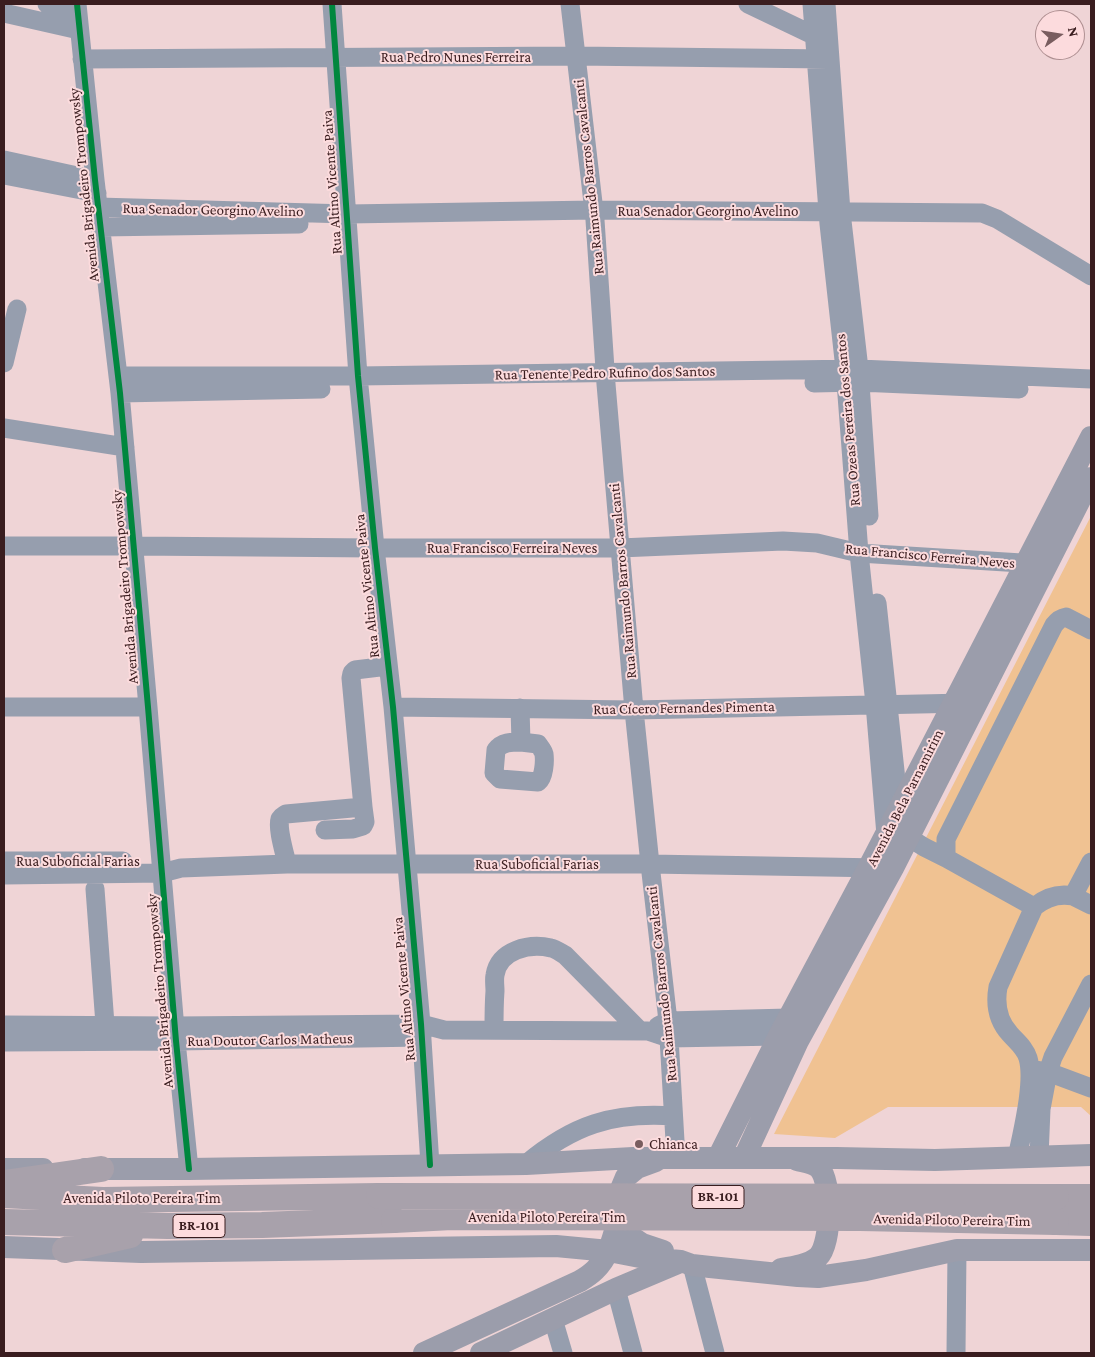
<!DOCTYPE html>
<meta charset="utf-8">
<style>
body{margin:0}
#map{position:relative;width:1095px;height:1357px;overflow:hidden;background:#efd4d6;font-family:"Crimson Pro",serif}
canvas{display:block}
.frame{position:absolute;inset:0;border:5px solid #3a1d1f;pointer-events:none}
.north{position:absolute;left:1035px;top:10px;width:50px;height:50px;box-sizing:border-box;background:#fcdbdd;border:1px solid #ae8f91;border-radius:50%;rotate:77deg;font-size:14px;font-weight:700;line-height:20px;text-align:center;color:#3a1d1f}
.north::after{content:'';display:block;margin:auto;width:18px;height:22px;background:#795d5f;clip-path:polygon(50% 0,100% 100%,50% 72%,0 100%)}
</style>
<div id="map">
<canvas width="1095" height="1357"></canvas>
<div class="frame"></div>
<div class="north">N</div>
</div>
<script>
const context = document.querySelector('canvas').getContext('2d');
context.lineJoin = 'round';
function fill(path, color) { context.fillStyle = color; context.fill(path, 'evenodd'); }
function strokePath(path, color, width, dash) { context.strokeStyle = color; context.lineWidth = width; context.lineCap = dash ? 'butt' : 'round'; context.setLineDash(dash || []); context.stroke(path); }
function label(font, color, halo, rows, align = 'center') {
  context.font = font + ' "Crimson Pro",serif'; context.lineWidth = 4; context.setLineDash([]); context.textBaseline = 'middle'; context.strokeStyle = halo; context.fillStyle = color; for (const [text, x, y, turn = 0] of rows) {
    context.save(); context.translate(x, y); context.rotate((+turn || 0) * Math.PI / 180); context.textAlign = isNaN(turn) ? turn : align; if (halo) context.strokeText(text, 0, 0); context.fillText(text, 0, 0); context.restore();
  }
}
fill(new Path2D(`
 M 1091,516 L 1091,1116 L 1081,1107 L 888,1107 L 835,1138 L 774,1134 Z`), '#f0c292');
strokePath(new Path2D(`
 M 47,4 L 77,10
 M 77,4 L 95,180 L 120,393 L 148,707 L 176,1041 L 189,1169
 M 332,4 L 358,376 L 375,548 L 393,707 L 421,1024 L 430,1165
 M 570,4 L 595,220 L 606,384 L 634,710 L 650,864 L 668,1021 L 676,1158
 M 748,4 L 815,36 L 824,39
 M 812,4 L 829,224 L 845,369 L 859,553 L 875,704 L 886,835
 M 826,4 L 841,212 L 859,369 L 869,516
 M 4,13 L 79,30
 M 82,59 L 576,56 L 828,59
 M 4,160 L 91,179
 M 4,175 L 97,193
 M 98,207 L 348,214 L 594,210 L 982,213 L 997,219 L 1091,276
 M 101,227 L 299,224
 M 4,363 L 17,309
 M 118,376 L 358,376 L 859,369 L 1091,379
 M 814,383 L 859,382 L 1019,389
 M 120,393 L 321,389
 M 4,428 L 125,447
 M 4,546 L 134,546 L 375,548 L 620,548 L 783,541 L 817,543 L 859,553 L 1038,564
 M 877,603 L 899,808
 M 4,707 L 148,707
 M 393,707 L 634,710 L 967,703
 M 520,708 L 521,742 C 511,742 502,742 496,750 L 494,773 L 500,779 L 538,782 C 544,777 545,762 544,754 C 543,750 540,747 538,744 L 521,742
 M 363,807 L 351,678 L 352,673 L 355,670 L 388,666
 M 908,837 L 924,847 L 946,858
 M 4,861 L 123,861
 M 287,864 C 285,854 277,829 280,819 C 282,816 283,816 286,814 L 363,807 L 365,822 L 363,826 L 353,829 L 325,830
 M 4,875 L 162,873 L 181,868 L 287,864 L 650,864 L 882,868
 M 95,889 L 106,1038
 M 1073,896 L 1091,905
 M 1034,907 L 946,858 L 946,839 L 1054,625 C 1057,621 1060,618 1066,617 L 1091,630
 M 4,1025 L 175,1026 L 421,1024 L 444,1030 L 648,1031 L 669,1038 L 779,1036 L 790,1039
 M 658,1026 L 668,1021 L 789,1018 L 799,1021
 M 494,1030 C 494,1017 494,1004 495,991 C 495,986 494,980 495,975 C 499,950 529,943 551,948 C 556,949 561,953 565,955 L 640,1031
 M 4,1042 L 176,1041 L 422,1037
 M 1036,1070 L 1048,1072 L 1091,1088
 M 1039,1157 L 1041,1109 L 1048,1072 L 1053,1057 L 1091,984
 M 1017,1158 C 1022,1133 1035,1082 1028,1058 C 1025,1048 1017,1042 1010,1034 C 998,1021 995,1004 998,987 L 1034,907 C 1046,897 1058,893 1073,896 L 1091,862
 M 526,1164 C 573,1125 612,1112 673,1116
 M 692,1265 L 715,1353
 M 616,1289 L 633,1353
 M 553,1319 L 563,1353
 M 956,1353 L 957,1250`), '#969eae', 19);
strokePath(new Path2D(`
 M 718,1158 L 779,1036 L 869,867 L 1091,437
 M 744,1158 L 798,1041 L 893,868 L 1091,478
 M 656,1161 L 637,1168 L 626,1177 L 621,1189 L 620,1197 L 620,1213 L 630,1234 L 633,1238 L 642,1244 L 663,1251
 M 4,1169 L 43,1169
 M 85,1169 L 189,1169 L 526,1164 L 633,1158 L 837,1158 L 935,1160 L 1091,1155
 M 4,1247 L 141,1252 L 556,1246 L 609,1251 L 645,1258 L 681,1261 L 692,1265 L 710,1267 L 798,1276 L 818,1277 L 866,1270 L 957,1250 L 1091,1250
 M 781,1269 C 794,1267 808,1265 818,1257 C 832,1244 832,1181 819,1168 C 814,1163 804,1162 797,1160
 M 424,1353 L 580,1281 C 585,1278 591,1274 595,1270 C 611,1255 614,1232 620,1213
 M 481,1353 L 616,1289 L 680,1262`), '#9b9dab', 22);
strokePath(new Path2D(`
 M 4,1183 L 101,1169
 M 4,1195 L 103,1200 L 379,1196
 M 1056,1197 L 1091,1197
 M 4,1222 L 168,1226 L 262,1225 L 394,1220
 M 1056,1222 L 1091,1223
 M 65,1250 L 130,1235`), '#a8a1ab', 26);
strokePath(new Path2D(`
 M 379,1196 L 1056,1197
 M 394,1220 L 452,1217 L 860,1218 L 1056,1222`), '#a8a1ab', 26);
strokePath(new Path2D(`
 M 77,4 L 95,180 L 120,393 L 148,707 L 176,1041 L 189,1169
 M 332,4 L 358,376 L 375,548 L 393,707 L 421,1024 L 430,1165`), '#00873e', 6);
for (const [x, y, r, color] of [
 [639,1144,5,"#795d5f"]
]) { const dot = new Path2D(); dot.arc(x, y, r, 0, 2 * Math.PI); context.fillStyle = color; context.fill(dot); strokePath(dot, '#fcdbdd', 2); }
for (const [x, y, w] of [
 [718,1197,52],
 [199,1226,52]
]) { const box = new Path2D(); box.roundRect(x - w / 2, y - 11.5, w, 23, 4); context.fillStyle = '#fcdbdd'; context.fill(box); strokePath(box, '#3a1d1f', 1); }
label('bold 14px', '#3a1d1f', null, [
 ["BR-101",718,1197],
 ["BR-101",199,1226]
]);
label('15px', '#3a1d1f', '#fcdbdd', [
 ["Rua Pedro Nunes Ferreira",456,57],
 ["Rua Raimundo Barros Cavalcanti",589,177,-96],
 ["Rua Altino Vicente Paiva",332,182,-94],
 ["Avenida Brigadeiro Trompowsky",84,185,-96],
 ["Rua Senador Georgino Avelino",213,210,1],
 ["Rua Senador Georgino Avelino",708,211],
 ["Rua Tenente Pedro Rufino dos Santos",605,373,-1],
 ["Rua Ozeas Pereira dos Santos",848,420,-95],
 ["Rua Francisco Ferreira Neves",512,548],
 ["Rua Francisco Ferreira Neves",930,556,5],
 ["Rua Raimundo Barros Cavalcanti",623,581,-95],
 ["Rua Altino Vicente Paiva",367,586,-96],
 ["Avenida Brigadeiro Trompowsky",125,587,-95],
 ["Rua Cícero Fernandes Pimenta",684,708,-1],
 ["Avenida Bela Parnamirim",905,798,-63],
 ["Rua Suboficial Farias",78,861],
 ["Rua Suboficial Farias",537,864],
 ["Rua Raimundo Barros Cavalcanti",662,984,-96],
 ["Rua Altino Vicente Paiva",404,989,-95],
 ["Avenida Brigadeiro Trompowsky",160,991,-95],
 ["Rua Doutor Carlos Matheus",270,1040,-1],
 ["Avenida Piloto Pereira Tim",142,1198],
 ["Avenida Piloto Pereira Tim",547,1217],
 ["Avenida Piloto Pereira Tim",952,1220,1]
]);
label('15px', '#3a1d1f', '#fcdbdd', [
 ["Chianca",649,1144]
], 'left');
</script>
